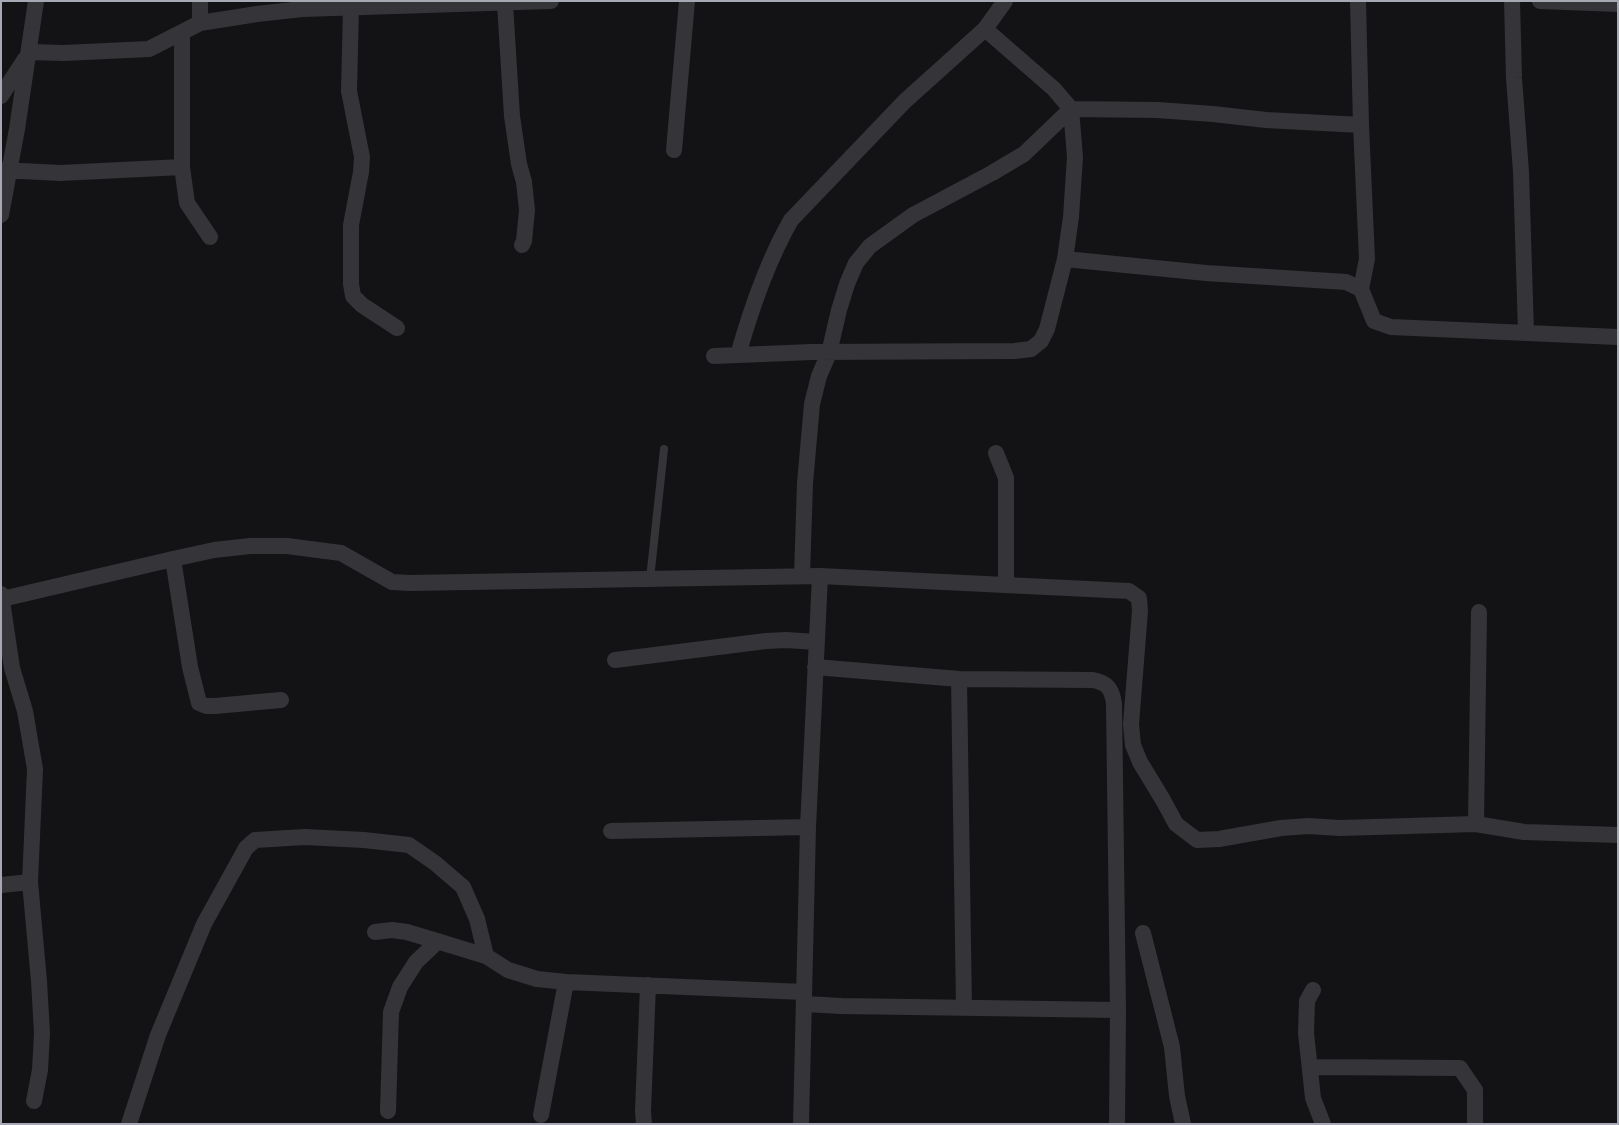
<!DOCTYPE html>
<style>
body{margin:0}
#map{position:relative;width:1619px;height:1125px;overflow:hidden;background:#131315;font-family:"Open Sans",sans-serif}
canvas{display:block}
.frame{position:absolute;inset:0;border:2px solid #a6a9b4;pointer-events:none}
</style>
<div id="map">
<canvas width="1619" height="1125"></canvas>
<div class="frame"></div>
</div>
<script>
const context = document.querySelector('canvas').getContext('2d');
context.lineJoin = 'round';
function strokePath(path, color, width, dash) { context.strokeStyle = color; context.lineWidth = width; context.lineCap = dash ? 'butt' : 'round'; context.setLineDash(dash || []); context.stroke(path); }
strokePath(new Path2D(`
 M 650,579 L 664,449`), '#353539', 8);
strokePath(new Path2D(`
 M 200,1 L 200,23
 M 1358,1 L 1361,125 L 1367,259 L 1361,289
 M 1512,1 L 1514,78 L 1521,172 L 1526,332
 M 1540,1 L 1618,4
 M 505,4 L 512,116 L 519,164 L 524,182 L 527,210 L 524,241 L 522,245
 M 351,7 L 349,91 L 362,157 L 361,172 L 351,225 L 351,284 L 353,296 L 362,305 L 397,328
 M 182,33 L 182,167 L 187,203 L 210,237
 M 29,52 L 64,53 L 149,49 L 200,23 L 257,14 L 302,9 L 551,1
 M 1,96 L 25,59
 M 674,150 L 687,1
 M 1,170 L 60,173 L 182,167
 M 1,215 L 17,129 L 36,1
 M 1065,259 L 1206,273 L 1346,282 L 1361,289 L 1374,321 L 1391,327 L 1618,337
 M 738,355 C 751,309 767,262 791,220 L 905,101 L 985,29 L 1005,1
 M 714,356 L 812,352 L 1015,351 L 1031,349 L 1041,341 L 1047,329 L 1065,259 L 1071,217 L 1075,157 L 1071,109 L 1054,89 L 985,29
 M 996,453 L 1006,478 L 1006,584
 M 173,559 L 190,667 L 199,703 L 206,706 L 215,706 L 281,700
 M 802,576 L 805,483 L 812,404 L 819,376 L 829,353 L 839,310 L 847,284 L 856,263 L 870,246 L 913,215 L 992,173 L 1024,154 L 1071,109 L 1157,110 L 1213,114 L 1266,120 L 1361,125
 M 1,594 L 12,668 L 25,711 L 35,769 L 30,882 L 39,981 L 42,1033 L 40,1070 L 34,1101
 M 2,599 L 173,559 L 214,550 L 250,546 L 287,546 L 341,553 L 392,582 L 409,583 L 820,576 L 1129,591 L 1139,598 L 1140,611 L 1131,724 L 1133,745 L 1140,762 L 1163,800 L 1176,824 L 1197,840 L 1219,839 L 1281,828 L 1308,826 L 1340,828 L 1476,824 L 1524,832 L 1618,835
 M 615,660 L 766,641 L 786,640 L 816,642
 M 815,667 L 959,679 L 1093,680 C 1108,683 1112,689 1114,704 L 1118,1010 L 1117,1124
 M 959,679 L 964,1008
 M 1476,824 L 1479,612
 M 611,831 L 808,827
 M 1,885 L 30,882
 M 375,932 L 392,930 L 407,932 L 486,956 L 508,970 L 537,979 L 566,982 L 804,992
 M 1143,933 L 1172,1047 L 1177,1096 L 1183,1124
 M 1313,990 L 1307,1001 L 1306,1033 L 1313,1098 L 1323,1124
 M 805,1004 L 841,1006 L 1118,1010
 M 1310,1067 L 1460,1068 L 1475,1090 L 1475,1124
 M 388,1111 L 391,1012 L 400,987 L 416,962 L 438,941
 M 541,1115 L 566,982
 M 129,1124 L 158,1035 L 204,924 L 246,848 L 255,840 L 305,837 L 364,840 L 409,845 L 435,863 L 463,887 L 477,919 L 486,956
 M 644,1124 L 643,1111 L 648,985
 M 801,1124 L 808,827 L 820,576`), '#353539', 16);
</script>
